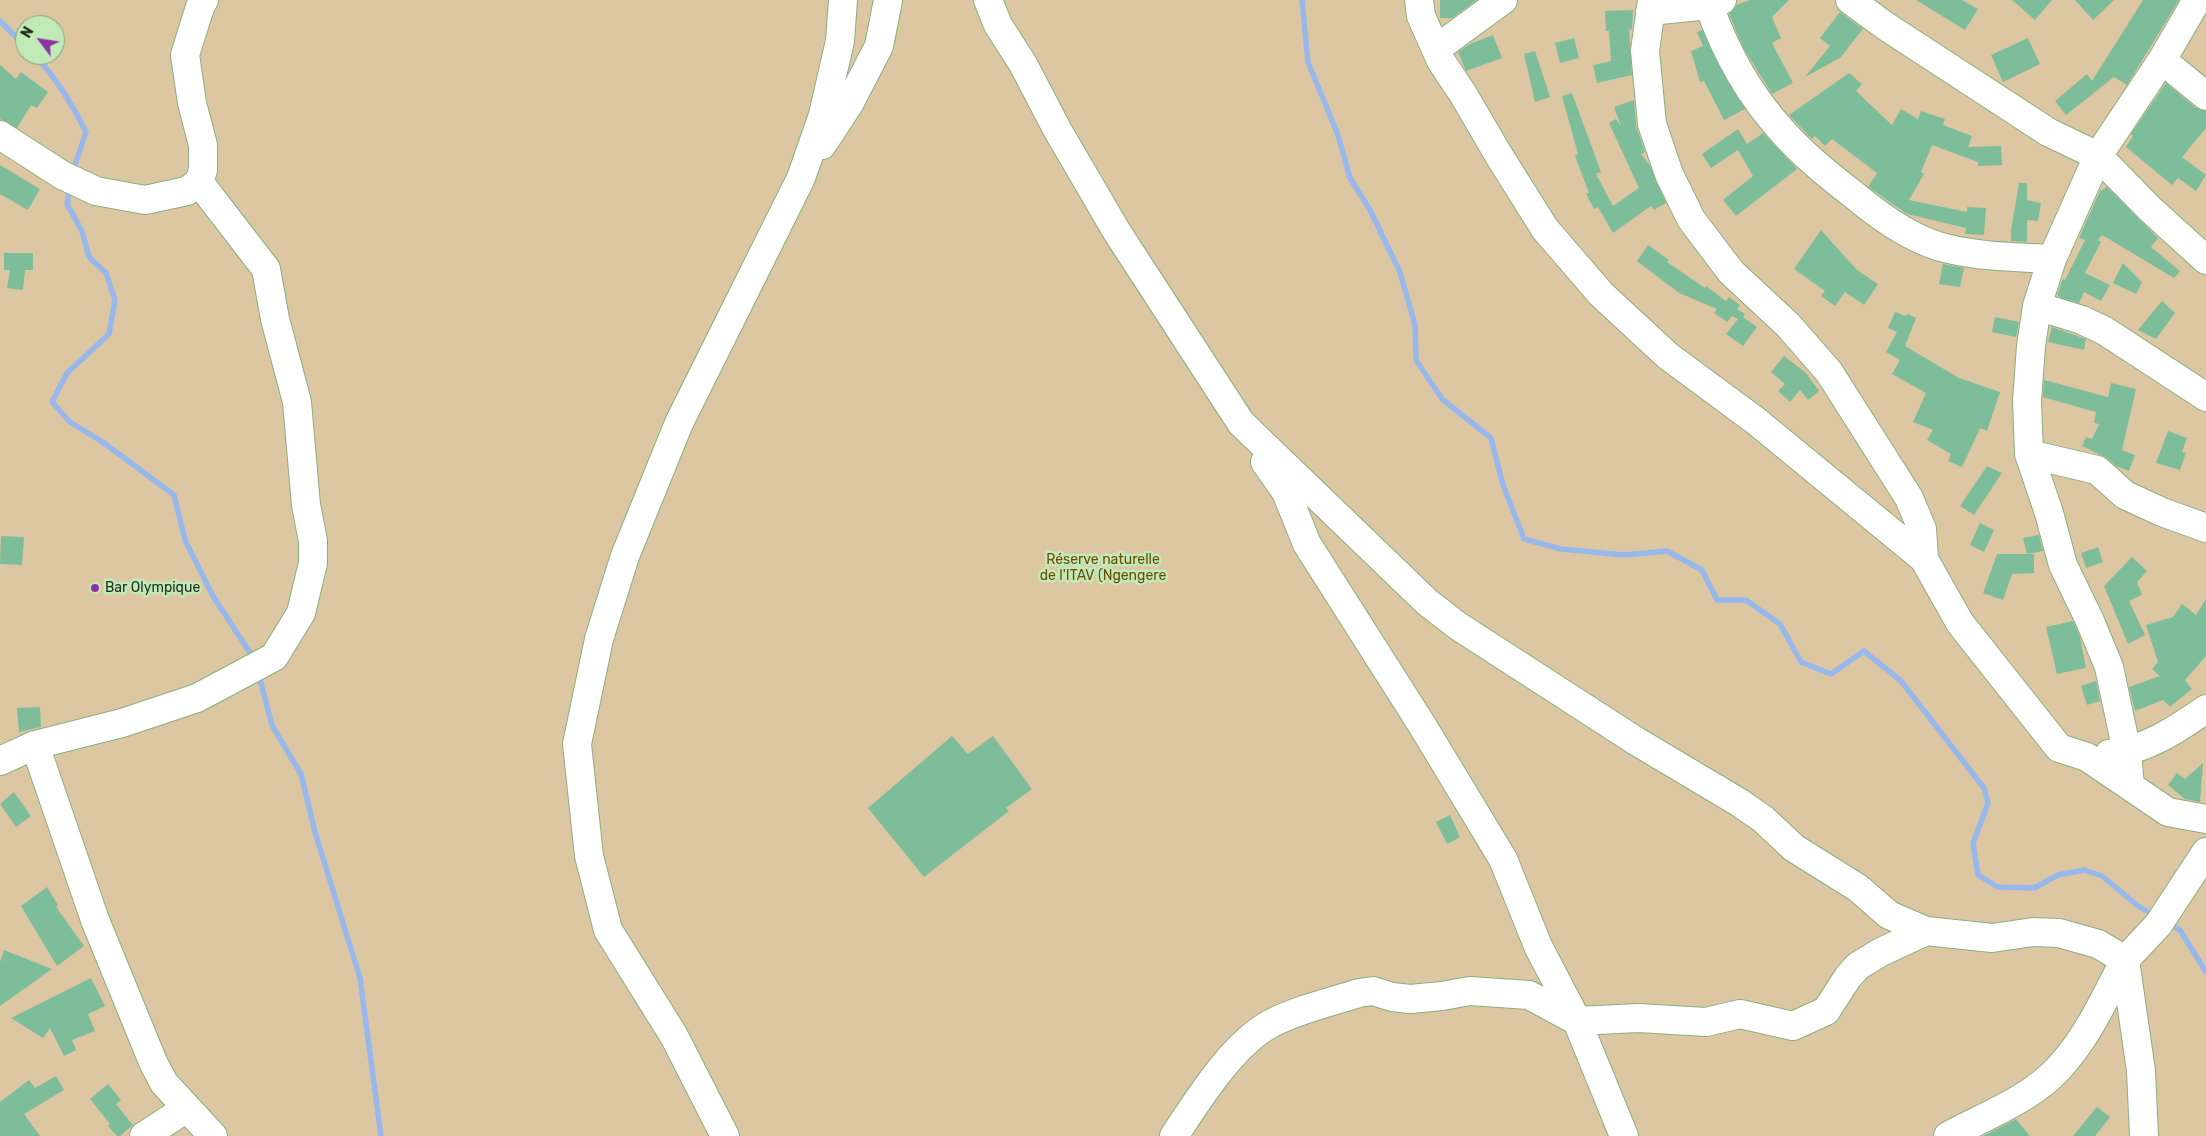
<!DOCTYPE html>
<meta charset="utf-8">
<style>
body{margin:0}
#map{position:relative;width:2206px;height:1136px;overflow:hidden;background:#c2eab8;font-family:Rubik,sans-serif}
canvas{display:block}
.north{position:absolute;left:15px;top:15px;width:50px;height:50px;box-sizing:border-box;background:#c2eab8;border:1px solid #82a07a;border-radius:50%;rotate:301deg;font-size:14px;font-weight:700;line-height:20px;text-align:center;color:#21301d}
.north::after{content:'';display:block;margin:auto;width:18px;height:22px;background:#8c34a1;clip-path:polygon(50% 0,100% 100%,50% 72%,0 100%)}
</style>
<div id="map">
<canvas width="2206" height="1136"></canvas>
<div class="north">N</div>
</div>
<script>
const context = document.querySelector('canvas').getContext('2d');
context.lineJoin = 'round';
function fill(path, color) { context.fillStyle = color; context.fill(path, 'evenodd'); }
function strokePath(path, color, width, dash) { context.strokeStyle = color; context.lineWidth = width; context.lineCap = dash ? 'butt' : 'round'; context.setLineDash(dash || []); context.stroke(path); }
function label(font, color, halo, rows, align = 'center') {
  context.font = font + ' Rubik,sans-serif'; context.lineWidth = 5; context.setLineDash([]); context.textBaseline = 'middle'; context.strokeStyle = halo; context.fillStyle = color; for (const [text, x, y, turn = 0] of rows) {
    context.save(); context.translate(x, y); context.rotate((+turn || 0) * Math.PI / 180); context.textAlign = isNaN(turn) ? turn : align; if (halo) context.strokeText(text, 0, 0); context.fillText(text, 0, 0); context.restore();
  }
}
fill(new Path2D(`
 M 0,0 L 2206,0 L 2206,1136 L 0,1136 ZM 25,25 L 55,25 L 55,55 L 25,55 Z`), '#ddc7a3');
strokePath(new Path2D(`
 M 1302,0 L 1308,62 L 1338,135 L 1350,178 L 1370,210 L 1400,272 L 1415,325 L 1416,360 L 1442,399 L 1491,438 L 1503,485 L 1524,539 L 1561,549 L 1624,555 L 1667,551 L 1702,570 L 1717,600 L 1746,600 L 1780,624 L 1801,662 L 1831,674 L 1864,651 L 1901,681 L 1984,788 L 1988,803 L 1973,843 L 1978,875 L 1998,887 L 2034,888 L 2058,875 L 2084,870 L 2102,876 L 2138,906 L 2155,916
 M 0,21 L 25,46
 M 34,55 C 56,77 72,104 86,132 L 73,171
 M 70,188 L 67,204 L 82,231 L 89,257 L 106,273 L 115,300 L 109,334 L 67,373 L 52,402 L 70,422 L 104,443 L 174,495 L 185,540 L 213,596 L 254,659
 M 258,672 L 272,725 L 301,774 L 315,832 L 360,978 L 381,1136
 M 2167,923 L 2180,930 L 2206,972`), '#98b8eb', 5.5);
fill(new Path2D(`
 M 1440,0 L 1477,0 L 1452,18 L 1440,18 Z
 M 1750,0 L 1789,0 L 1772,17 L 1781,38 L 1772,43 L 1793,83 L 1772,94 L 1744,49 L 1729,14 L 1736,5 Z
 M 1916,0 L 1962,0 L 1978,9 L 1965,30 Z
 M 2012,0 L 2052,0 L 2035,20 Z
 M 2075,0 L 2114,0 L 2093,20 Z
 M 2143,0 L 2179,0 L 2127,85 L 2114,77 L 2066,115 L 2055,101 L 2087,74 L 2092,81 Z
 M 1633,10 L 1632,29 L 1629,30 L 1632,75 L 1597,83 L 1593,65 L 1611,61 L 1609,31 L 1606,31 L 1605,11 Z
 M 1840,12 L 1863,29 L 1840,58 L 1805,77 L 1830,46 L 1820,38 Z
 M 1702,30 L 1726,79 L 1745,109 L 1724,120 L 1704,81 L 1700,82 L 1691,51 L 1703,46 L 1697,32 Z
 M 1493,35 L 1502,58 L 1466,71 L 1458,52 L 1470,44 Z
 M 1574,38 L 1579,58 L 1560,63 L 1555,43 Z
 M 2028,38 L 2040,64 L 2003,82 L 1991,55 Z
 M 1535,51 L 1550,97 L 1535,102 L 1524,54 Z
 M 0,65 L 16,79 L 21,72 L 48,92 L 37,108 L 31,105 L 17,128 L 0,119 Z
 M 1849,73 L 1862,84 L 1856,91 L 1892,125 L 1901,109 L 1918,119 L 1921,111 L 1945,119 L 1943,125 L 1972,136 L 1968,147 L 2001,146 L 2002,165 L 1978,166 L 1978,162 L 1932,145 L 1921,172 L 1924,174 L 1909,200 L 1967,212 L 1967,207 L 1986,208 L 1984,235 L 1965,234 L 1966,228 L 1907,214 L 1868,187 L 1877,173 L 1832,139 L 1825,146 L 1815,136 L 1812,139 L 1789,115 Z
 M 2166,83 L 2196,108 L 2206,111 L 2206,128 L 2182,157 L 2206,175 L 2196,191 L 2178,178 L 2172,185 L 2126,147 L 2133,136 L 2131,134 Z
 M 1572,93 L 1601,172 L 1596,174 L 1613,206 L 1639,188 L 1609,123 L 1616,119 L 1621,126 L 1614,107 L 1634,100 L 1636,126 L 1645,152 L 1641,154 L 1650,166 L 1666,203 L 1654,210 L 1651,206 L 1613,233 L 1598,207 L 1594,209 L 1586,194 L 1589,193 L 1575,156 L 1578,154 L 1562,96 Z
 M 1738,129 L 1747,144 L 1763,133 L 1797,169 L 1736,216 L 1723,200 L 1753,176 L 1738,150 L 1711,168 L 1702,154 Z
 M 0,165 L 40,189 L 28,210 L 0,194 Z
 M 2019,183 L 2027,183 L 2027,200 L 2041,203 L 2038,221 L 2027,220 L 2027,242 L 2011,241 L 2011,230 Z
 M 2107,187 L 2158,238 L 2151,247 L 2180,271 L 2174,278 L 2102,235 L 2098,240 L 2101,242 L 2085,273 L 2110,285 L 2101,301 L 2084,292 L 2079,303 L 2062,298 L 2057,295 L 2061,284 L 2063,279 L 2065,280 L 2085,240 L 2079,238 L 2100,191 Z
 M 1821,230 L 1857,270 L 1878,284 L 1864,305 L 1845,292 L 1835,306 L 1821,296 L 1825,291 L 1794,269 Z
 M 1648,245 L 1669,260 L 1667,262 L 1705,288 L 1706,286 L 1726,301 L 1729,297 L 1740,305 L 1737,309 L 1745,314 L 1743,317 L 1757,327 L 1743,346 L 1726,334 L 1738,319 L 1732,316 L 1727,322 L 1714,313 L 1717,309 L 1679,293 L 1637,261 Z
 M 4,253 L 33,253 L 33,270 L 25,270 L 23,290 L 7,288 L 10,270 L 4,270 Z
 M 2123,263 L 2142,282 L 2136,294 L 2113,283 Z
 M 1943,264 L 1964,268 L 1960,287 L 1939,284 Z
 M 2162,301 L 2175,313 L 2156,339 L 2138,330 Z
 M 1895,312 L 1906,316 L 1908,314 L 1916,318 L 1905,346 L 1959,378 L 2000,392 L 1987,431 L 1980,428 L 1962,467 L 1948,461 L 1951,454 L 1927,440 L 1933,430 L 1913,422 L 1926,393 L 1892,374 L 1900,360 L 1886,352 L 1897,332 L 1888,328 Z
 M 1995,317 L 2019,322 L 2016,337 L 1992,332 Z
 M 2052,327 L 2086,339 L 2084,350 L 2048,342 Z
 M 1784,356 L 1806,373 L 1819,391 L 1808,400 L 1800,390 L 1790,402 L 1778,391 L 1785,384 L 1771,372 Z
 M 2044,380 L 2108,397 L 2111,383 L 2136,389 L 2122,450 L 2135,455 L 2129,471 L 2116,466 L 2107,458 L 2082,446 L 2086,437 L 2092,439 L 2099,424 L 2094,423 L 2096,412 L 2043,397 Z
 M 2168,431 L 2187,438 L 2182,452 L 2186,453 L 2180,470 L 2156,463 Z
 M 1987,466 L 2002,473 L 1974,515 L 1960,506 Z
 M 1980,523 L 1994,530 L 1984,552 L 1970,545 Z
 M 2039,535 L 2043,551 L 2027,554 L 2023,538 Z
 M 1,536 L 24,537 L 22,565 L 0,564 Z
 M 2098,547 L 2103,562 L 2086,568 L 2081,553 Z
 M 1997,554 L 2034,554 L 2034,573 L 2012,574 L 2003,600 L 1983,593 Z
 M 2132,557 L 2147,571 L 2137,582 L 2142,595 L 2129,601 L 2145,635 L 2128,644 L 2104,586 Z
 M 2206,599 L 2206,656 L 2185,680 L 2192,689 L 2170,707 L 2163,700 L 2135,711 L 2129,687 L 2160,676 L 2152,669 L 2158,662 L 2146,625 L 2173,617 L 2182,604 L 2196,615 Z
 M 2073,621 L 2080,637 L 2086,668 L 2057,674 L 2046,627 Z
 M 2096,681 L 2100,701 L 2087,705 L 2081,686 Z
 M 40,707 L 41,727 L 19,732 L 17,708 Z
 M 952,736 L 968,754 L 993,736 L 1032,789 L 1006,808 L 1009,811 L 924,877 L 868,808 Z
 M 2203,763 L 2200,802 L 2185,799 L 2168,785 L 2177,773 L 2185,779 Z
 M 14,792 L 31,816 L 16,827 L 0,804 Z
 M 1450,815 L 1460,837 L 1447,844 L 1436,822 Z
 M 47,887 L 58,905 L 56,907 L 84,946 L 57,966 L 21,906 Z
 M 4,950 L 52,969 L 0,1006 L 0,962 Z
 M 91,978 L 105,1006 L 88,1014 L 95,1031 L 72,1040 L 76,1050 L 64,1056 L 50,1028 L 43,1038 L 11,1018 Z
 M 56,1076 L 64,1090 L 24,1114 L 40,1136 L 0,1136 L 0,1102 L 29,1080 L 35,1088 Z
 M 108,1084 L 121,1100 L 116,1104 L 133,1125 L 120,1136 L 117,1136 L 108,1126 L 110,1124 L 90,1099 Z
 M 2097,1107 L 2110,1117 L 2095,1136 L 2073,1136 Z
 M 2016,1119 L 2030,1136 L 1983,1136 L 1999,1128 Z`), '#7ebd9a');
const minor = new Path2D(`
 M 988,0 L 998,25 L 1023,64 L 1058,131 L 1117,232 L 1241,423 L 1427,602 L 1458,626 L 1636,741 L 1740,803 L 1763,819 L 1794,848 L 1858,888 L 1889,915 L 1926,931 L 1992,938 L 2033,932 L 2059,933 L 2098,944 L 2125,960 L 2158,925 L 2206,852
 M 1419,0 L 1421,16 L 1441,61 L 1463,94 L 1498,154 L 1545,229 L 1601,294 L 1668,356 L 1756,421 L 1924,559 L 1960,623 L 2059,748 L 2087,757 L 2168,812 L 2206,819
 M 1652,0 L 1645,51 L 1652,124 L 1669,174 L 1691,219 L 1731,272 L 1788,325 L 1829,372 L 1909,498 L 1922,529 L 1924,559
 M 1850,0 L 1884,25 L 2048,132 L 2098,156 L 2150,209 L 2206,260
 M 1709,5 C 1725,51 1749,95 1783,132 C 1804,156 1829,176 1854,195 C 1880,217 1916,242 1949,249 C 1983,257 2018,257 2052,259
 M 1650,11 L 1709,5 L 1722,0
 M 1436,49 L 1503,0
 M 2162,60 L 2206,96
 M 0,135 L 62,175 L 96,191 L 145,200 L 187,191 L 199,182 L 203,170 L 203,145 L 192,103 L 185,55 L 200,7 L 204,0
 M 822,145 L 849,104 L 879,46 L 888,0
 M 2037,306 L 2082,320 L 2105,331 L 2206,397
 M 2029,454 L 2097,470 L 2125,495 L 2162,512 L 2206,528
 M 1265,462 L 1286,492 L 1307,544 L 1422,725 L 1503,859 L 1538,946 L 1577,1021 L 1624,1136
 M 35,745 L 95,920 L 153,1062 L 164,1083 L 213,1136
 M 2109,754 C 2146,750 2176,730 2206,709
 M 0,761 L 35,745 L 122,723 L 197,698 L 274,657 L 301,613 L 313,563 L 313,541 L 306,505 L 297,402 L 275,319 L 266,269 L 199,182
 M 2130,786 L 2127,752 L 2109,667 L 2090,621 L 2063,565 L 2049,513 L 2029,454 L 2027,401 L 2031,346 L 2037,306 L 2052,259 L 2098,156 L 2162,60 L 2197,0
 M 2125,960 L 2141,1071 L 2144,1136
 M 144,1136 L 187,1108
 M 725,1136 L 674,1036 L 608,930 L 589,856 L 577,744 L 599,639 L 625,556 L 679,423 L 801,178 L 823,115 L 840,41 L 843,0
 M 1174,1136 C 1198,1100 1233,1043 1272,1023 C 1299,1009 1331,1002 1359,993 L 1373,991 L 1392,997 L 1410,999 L 1442,996 L 1470,991 L 1529,995 L 1577,1021 L 1639,1018 L 1706,1022 L 1740,1014 L 1793,1026 L 1826,1011 L 1848,977 L 1858,966 L 1881,952 L 1926,931
 M 1948,1136 C 1985,1116 2031,1099 2059,1068 C 2088,1037 2105,997 2125,960`);
strokePath(minor, '#89af7f', 30);
strokePath(minor, '#fff', 28);
for (const [x, y, r, color] of [
 [95,588,5,"#8c34a1"]
]) { const dot = new Path2D(); dot.arc(x, y, r, 0, 2 * Math.PI); context.fillStyle = color; context.fill(dot); strokePath(dot, '#c2eab8', 2); }
label('14px', '#6d4c04', '#c2eab8', [
 ["Réserve naturelle",1103,560],
 ["de l'ITAV (Ngengere",1103,576]
]);
label('14px', '#21301d', '#c2eab8', [
 ["Bar Olympique",105,588]
], 'left');
</script>
